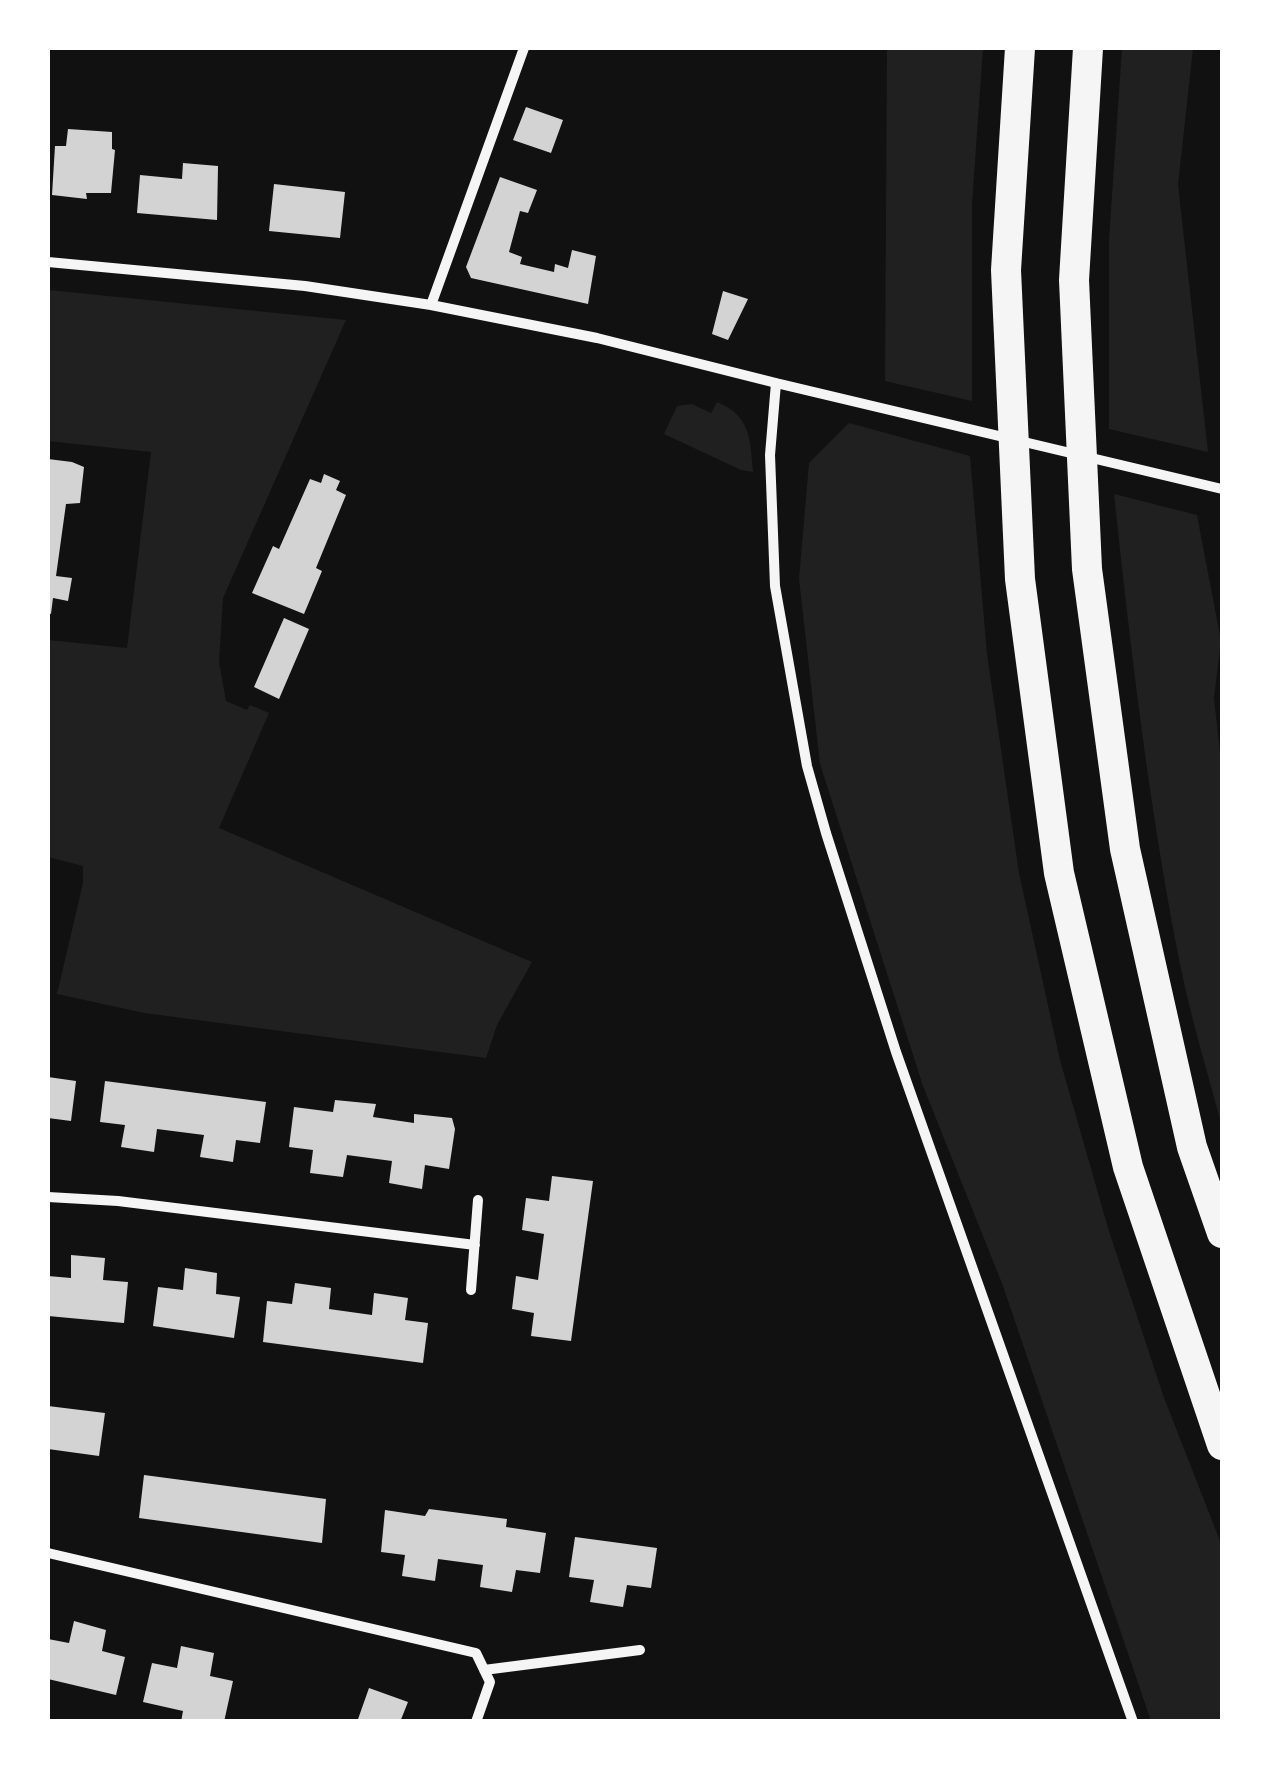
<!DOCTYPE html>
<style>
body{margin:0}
#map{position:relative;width:1270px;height:1769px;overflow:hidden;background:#111;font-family:"Open Sans",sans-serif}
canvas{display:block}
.frame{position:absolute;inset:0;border:50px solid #fff;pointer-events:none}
</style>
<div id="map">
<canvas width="1270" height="1769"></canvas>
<div class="frame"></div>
</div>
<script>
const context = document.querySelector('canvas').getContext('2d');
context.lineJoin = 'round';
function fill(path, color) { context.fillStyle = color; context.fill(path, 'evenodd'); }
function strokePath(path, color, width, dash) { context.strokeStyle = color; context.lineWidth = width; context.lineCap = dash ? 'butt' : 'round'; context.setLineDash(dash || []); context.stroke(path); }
fill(new Path2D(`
 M 887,48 L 983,48 L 972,204 L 972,401 L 885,381 Z
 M 1122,48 L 1193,48 L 1178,185 L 1208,452 L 1109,429 L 1109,240 Z
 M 48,290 L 346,320 L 223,598 L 219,662 L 226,701 L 247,710 L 250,705 L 269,713 L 219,828 L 532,962 L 497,1025 L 486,1058 L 144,1013 L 57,994 L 83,883 L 83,866 L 48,857 L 48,640 L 127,648 L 151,452 L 48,441 Z
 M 717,402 C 751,416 750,439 753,472 L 741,470 L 664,434 L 677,406 L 692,404 L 711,413 Z
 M 849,423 L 970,456 L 987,654 L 1019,873 L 1060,1060 L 1108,1228 L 1163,1395 L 1222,1546 L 1222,1721 L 1151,1721 L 1003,1286 L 923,1086 L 820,764 L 799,579 L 809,463 Z
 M 1114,494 L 1197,515 L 1221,641 L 1214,698 L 1222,771 L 1222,1127 C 1208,1073 1191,1019 1180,964 C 1149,808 1131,652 1114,494 Z`), '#202020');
fill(new Path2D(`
 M 526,107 L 563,120 L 551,153 L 513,140 Z
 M 68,129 L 112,132 L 112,149 L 115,150 L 111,193 L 86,193 L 87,199 L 52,195 L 55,146 L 66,146 Z
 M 183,163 L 218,166 L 217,220 L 137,213 L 140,175 L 182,179 Z
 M 500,177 L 537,190 L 528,213 L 520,211 L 509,252 L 522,257 L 520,264 L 554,272 L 555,264 L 568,268 L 572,250 L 596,256 L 588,304 L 471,278 L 466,267 Z
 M 274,184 L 345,192 L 340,238 L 269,231 Z
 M 723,291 L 748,299 L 728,340 L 712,334 Z
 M 48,459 L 72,462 L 84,467 L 80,503 L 66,504 L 56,576 L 72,578 L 68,601 L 53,598 L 51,614 L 48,613 Z
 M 324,474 L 340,481 L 336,490 L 346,495 L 316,568 L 322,571 L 304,614 L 252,593 L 273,546 L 279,549 L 310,479 L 321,483 Z
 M 284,618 L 309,629 L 279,699 L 254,687 Z
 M 48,1077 L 76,1081 L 71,1121 L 48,1118 Z
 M 105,1081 L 266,1102 L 260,1143 L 236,1140 L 233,1162 L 200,1157 L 204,1135 L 157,1129 L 154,1152 L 121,1147 L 125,1125 L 100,1122 Z
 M 335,1100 L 376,1104 L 373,1117 L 414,1123 L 414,1114 L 452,1118 L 455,1129 L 449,1169 L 425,1165 L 422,1189 L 389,1183 L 392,1161 L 347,1155 L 343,1177 L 310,1173 L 313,1150 L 289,1147 L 294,1107 L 333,1112 Z
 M 552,1176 L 593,1181 L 571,1341 L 531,1336 L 534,1313 L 512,1309 L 516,1276 L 538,1280 L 544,1234 L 522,1230 L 526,1198 L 549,1201 Z
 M 71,1255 L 105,1258 L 103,1280 L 128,1282 L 124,1323 L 48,1316 L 48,1276 L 71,1278 Z
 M 185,1268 L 217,1273 L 216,1294 L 240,1297 L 234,1338 L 153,1326 L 158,1287 L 183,1290 Z
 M 295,1283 L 331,1288 L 329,1309 L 372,1315 L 374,1293 L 408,1298 L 405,1320 L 428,1323 L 423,1363 L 263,1342 L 267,1301 L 292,1304 Z
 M 48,1406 L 105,1413 L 99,1456 L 48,1449 Z
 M 144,1475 L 326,1499 L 322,1543 L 139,1518 Z
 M 429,1509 L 507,1519 L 506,1527 L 546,1533 L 540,1573 L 516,1570 L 512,1592 L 480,1587 L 483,1565 L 438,1559 L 435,1581 L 402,1576 L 405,1555 L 381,1552 L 385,1510 L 425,1516 Z
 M 575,1537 L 657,1548 L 651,1588 L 627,1585 L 623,1607 L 590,1602 L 594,1580 L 569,1577 Z
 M 74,1621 L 106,1630 L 102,1651 L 125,1657 L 116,1695 L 48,1679 L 48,1639 L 69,1643 Z
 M 181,1646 L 214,1653 L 210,1676 L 233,1681 L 224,1722 L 181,1722 L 183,1711 L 143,1702 L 152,1663 L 177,1668 Z
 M 369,1688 L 408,1702 L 400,1722 L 357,1722 Z`), '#d3d3d3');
strokePath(new Path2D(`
 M 48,262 L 305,286 L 431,305 L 597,338 L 776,383 L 1222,489
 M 431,305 L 524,48
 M 776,383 L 770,455 L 775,586 L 807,766 L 826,833 L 896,1052 L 1133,1722
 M 48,1197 L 118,1201 L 475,1245
 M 471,1290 L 478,1200
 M 48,1553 L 476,1653 L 490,1682 L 476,1722
 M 484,1670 L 640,1650`), '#f5f5f5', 10);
strokePath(new Path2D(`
 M 1020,48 L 1006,270 L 1020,579 L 1059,873 L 1128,1167 L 1222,1445
 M 1088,48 L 1074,280 L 1087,569 L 1125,849 L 1192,1147 L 1222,1233`), '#f5f5f5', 30);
</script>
